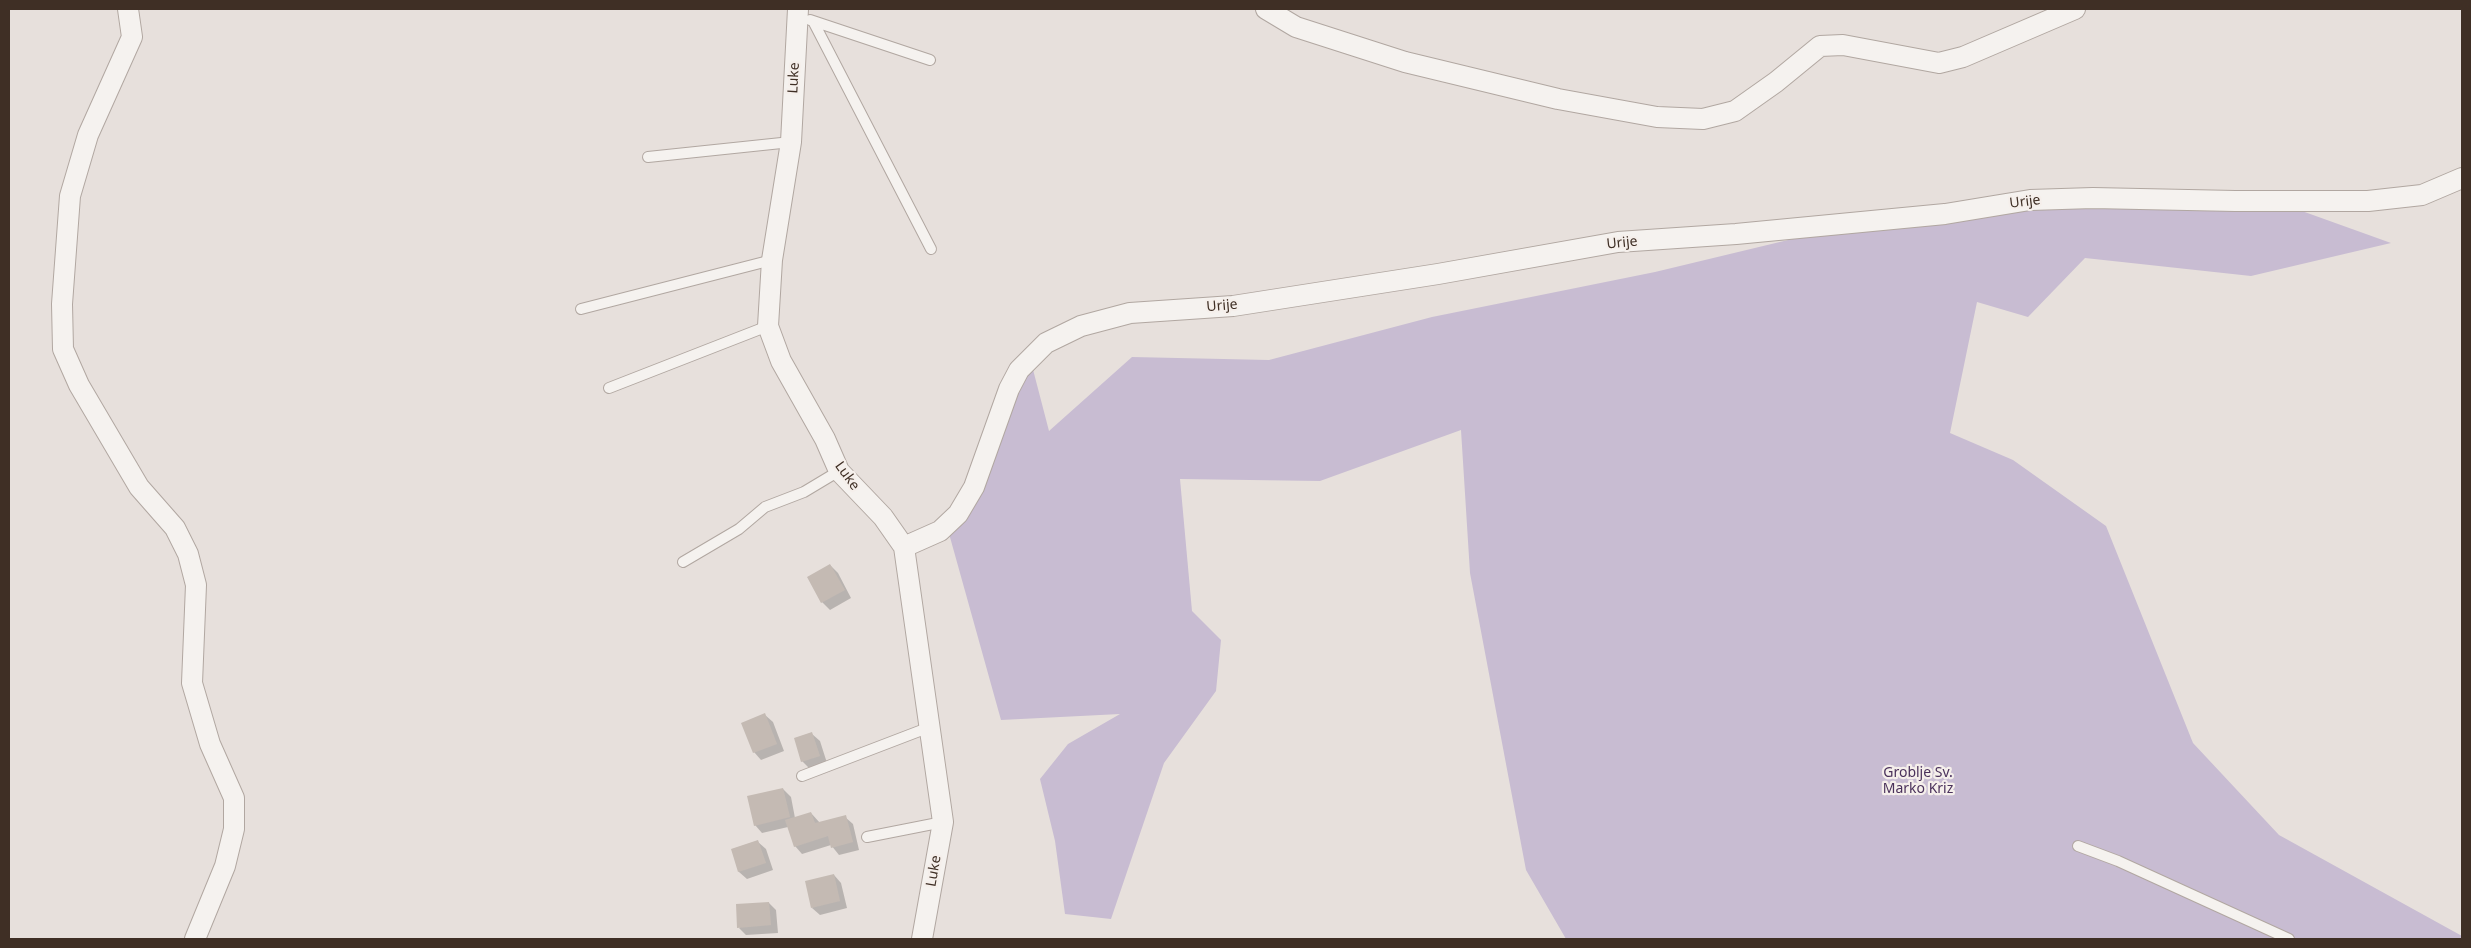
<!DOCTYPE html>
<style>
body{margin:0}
#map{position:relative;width:2471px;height:948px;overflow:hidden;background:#e7e0dc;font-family:"Noto Sans",sans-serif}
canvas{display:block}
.frame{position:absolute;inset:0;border:10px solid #3f2f25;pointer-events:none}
</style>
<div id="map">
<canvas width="2471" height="948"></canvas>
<div class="frame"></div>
</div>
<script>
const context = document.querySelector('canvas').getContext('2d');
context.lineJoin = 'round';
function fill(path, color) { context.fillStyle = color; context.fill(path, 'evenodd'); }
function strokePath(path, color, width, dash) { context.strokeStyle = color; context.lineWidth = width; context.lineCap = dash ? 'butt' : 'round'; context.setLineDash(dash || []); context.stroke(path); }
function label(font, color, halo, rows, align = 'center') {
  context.font = font + ' "Noto Sans",sans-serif'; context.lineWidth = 4.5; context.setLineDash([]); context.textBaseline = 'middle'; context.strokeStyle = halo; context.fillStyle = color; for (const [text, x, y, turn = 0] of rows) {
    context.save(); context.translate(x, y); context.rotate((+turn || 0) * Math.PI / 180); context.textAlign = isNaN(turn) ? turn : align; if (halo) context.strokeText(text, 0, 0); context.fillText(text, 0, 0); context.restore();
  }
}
fill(new Path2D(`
 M 2274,201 L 2391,243 L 2251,276 L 2085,258 L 2028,317 L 1977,302 L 1950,433 L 2013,460 L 2106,526 L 2193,743 L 2279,835 L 2462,936 L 2462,939 L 1566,939 L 1526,870 L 1470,573 L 1461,430 L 1320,481 L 1180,479 L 1192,611 L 1221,640 L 1216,691 L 1164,763 L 1111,919 L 1065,914 L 1055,841 L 1040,779 L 1068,744 L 1120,714 L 1001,720 L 948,530 L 1030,358 L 1049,431 L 1132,357 L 1269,360 L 1432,317 L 1655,272 L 1917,209 L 2148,209 Z`), '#c8bcd2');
fill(new Path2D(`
 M 830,565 L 838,573 L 851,598 L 830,610 L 822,602 Z
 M 765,715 L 773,722 L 784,751 L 761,760 L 754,752 Z
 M 812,734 L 820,741 L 827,763 L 810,769 L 802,761 Z
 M 783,789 L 791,797 L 795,818 L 811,813 L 820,823 L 845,817 L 853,824 L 859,850 L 839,855 L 831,845 L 802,854 L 795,846 L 788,827 L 762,833 L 755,825 Z
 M 758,842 L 766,849 L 773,870 L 747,879 L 739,872 L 732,850 Z
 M 834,875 L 841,883 L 847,908 L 820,915 L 812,908 Z
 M 769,903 L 776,910 L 778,933 L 746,935 L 739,928 Z`), '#0003');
fill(new Path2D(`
 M 830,564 L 845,590 L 821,603 L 807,577 Z
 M 765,713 L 777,744 L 753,753 L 741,723 Z
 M 812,732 L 820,756 L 801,762 L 794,738 Z
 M 783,788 L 790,817 L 754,826 L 747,796 Z
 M 811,812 L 815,823 L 846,815 L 853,842 L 831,848 L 828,836 L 794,847 L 785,820 Z
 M 758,840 L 766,863 L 738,872 L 731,849 Z
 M 834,874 L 840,901 L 811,908 L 805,881 Z
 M 769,902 L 771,925 L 737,928 L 736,904 Z`), '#c4bab3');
const service = new Path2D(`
 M 810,20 L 930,60
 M 813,21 L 931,249
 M 648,157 L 791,142
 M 581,309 L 772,260
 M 609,388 L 768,326
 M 683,562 L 739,529 L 765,507 L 804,492 L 839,471
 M 802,776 L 930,727
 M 867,837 L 943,822
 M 2078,846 L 2118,861 L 2289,939`);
const minor = new Path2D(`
 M 128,9 L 132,37 L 88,135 L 70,196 L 62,304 L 63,349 L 79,385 L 139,487 L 175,528 L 188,554 L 196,585 L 192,683 L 210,744 L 234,798 L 234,829 L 225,866 L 195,939
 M 798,9 L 791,142 L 772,260 L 768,326 L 781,361 L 825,439 L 839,471 L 883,517 L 904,547 L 943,822 L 922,939
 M 1266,9 L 1296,27 L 1405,62 L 1558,99 L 1657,117 L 1703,119 L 1735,111 L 1776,82 L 1820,46 L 1843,45 L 1939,63 L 1963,57 L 2075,9
 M 904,547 L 940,531 L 958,514 L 974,487 L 1009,389 L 1019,370 L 1046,343 L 1081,326 L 1130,313 L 1233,306 L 1438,274 L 1618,242 L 1736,234 L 1945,214 L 2030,200 L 2093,198 L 2235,201 L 2368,201 L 2422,195 L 2462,178`);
strokePath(service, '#b1a7a1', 12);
strokePath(minor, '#b1a7a1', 22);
strokePath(service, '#f5f2ef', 10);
strokePath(minor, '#f5f2ef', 20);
label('14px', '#3f2f25', '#f5efeb', [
 ["Luke",794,78,-87],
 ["Urije",2025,202,-7],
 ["Urije",1622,243,-6],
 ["Urije",1222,306,-5],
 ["Luke",847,476,54],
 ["Luke",934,871,-80]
]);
label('14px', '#4a315b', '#f5efeb', [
 ["Groblje Sv.",1918,773],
 ["Marko Kriz",1918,789]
]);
</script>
